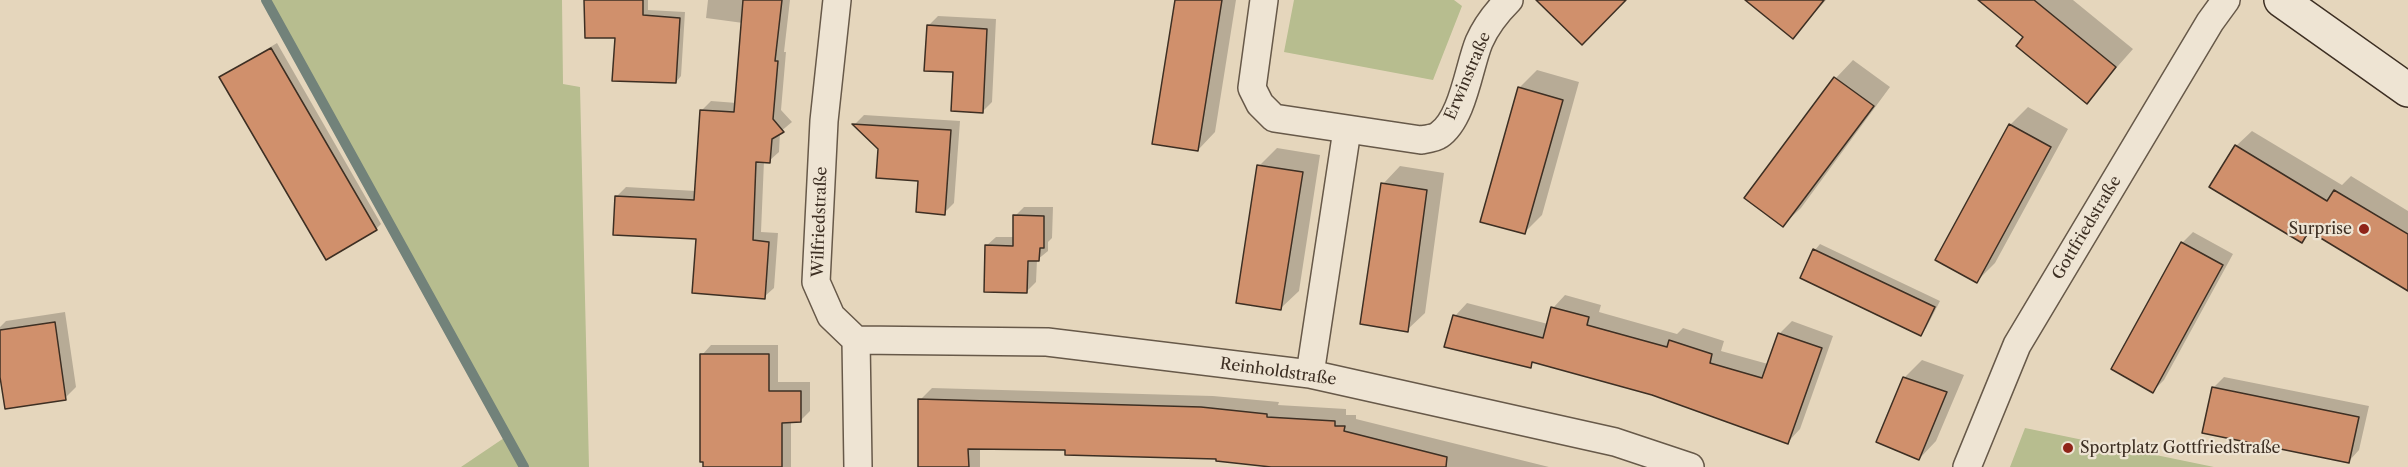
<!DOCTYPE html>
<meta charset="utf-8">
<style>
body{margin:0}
canvas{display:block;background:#e5d6bc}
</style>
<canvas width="2408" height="467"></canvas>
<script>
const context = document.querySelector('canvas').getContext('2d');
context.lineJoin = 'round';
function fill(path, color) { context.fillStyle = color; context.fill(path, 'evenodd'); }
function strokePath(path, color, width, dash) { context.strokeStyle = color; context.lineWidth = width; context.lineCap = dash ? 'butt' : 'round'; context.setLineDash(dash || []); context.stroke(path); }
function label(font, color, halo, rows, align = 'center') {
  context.font = font + ' "Libre Caslon Text",serif'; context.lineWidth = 4.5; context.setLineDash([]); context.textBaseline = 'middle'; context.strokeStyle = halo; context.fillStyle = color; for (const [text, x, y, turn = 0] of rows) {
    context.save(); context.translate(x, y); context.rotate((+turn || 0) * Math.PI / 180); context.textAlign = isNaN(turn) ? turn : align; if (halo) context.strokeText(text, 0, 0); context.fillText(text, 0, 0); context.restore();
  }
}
fill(new Path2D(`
 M 261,0 L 562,0 L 563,84 L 580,87 L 589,467 L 461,467 L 504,438 Z
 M 1294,0 L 1454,0 L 1462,6 L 1433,80 L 1284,52 Z
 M 2025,428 L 2214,467 L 2010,467 Z`), '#b7bd8f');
fill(new Path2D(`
 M 586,0 L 648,0 L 648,10 L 685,12 L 681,76 L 676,82 L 616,37 Z
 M 708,0 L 790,0 L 784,52 L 786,52 L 781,110 L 792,122 L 780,132 L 779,152 L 769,161 L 764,161 L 761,232 L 778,233 L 774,288 L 764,297 L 697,238 L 616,197 L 626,187 L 696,191 L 702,110 L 711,101 L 737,103 L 743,23 L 706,18 Z
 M 1176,0 L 1236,0 L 1215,132 L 1198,150 Z
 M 1747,0 L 1826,0 L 1793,37 Z
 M 1980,0 L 2073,0 L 2133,49 L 2087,101 L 2025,37 Z
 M 938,16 L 996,19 L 992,102 L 982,112 L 928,26 Z
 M 277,43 L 381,224 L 376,229 L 221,77 Z
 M 1853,60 L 1890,87 L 1801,208 L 1783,225 L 1746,198 L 1836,78 Z
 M 1537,70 L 1579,82 L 1542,215 L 1524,233 L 1519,88 Z
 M 2028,107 L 2068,129 L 1995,263 L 1977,281 L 2010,125 Z
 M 864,115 L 960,121 L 954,203 L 944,213 L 920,179 L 855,124 Z
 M 2252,131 L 2342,185 L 2351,176 L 2408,211 L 2408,290 L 2312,231 L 2302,241 L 2236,146 Z
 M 1277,148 L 1320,155 L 1299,291 L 1281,308 L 1259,166 Z
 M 1400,166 L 1444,173 L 1425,313 L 1407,330 L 1383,184 Z
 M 1024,207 L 1053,207 L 1052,238 L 1048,242 L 1048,251 L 1037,260 L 1036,282 L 1027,291 L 986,246 L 996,237 L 1014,237 L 1015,216 Z
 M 2193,232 L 2233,254 L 2164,380 L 2153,391 L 2182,243 Z
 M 1820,244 L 1940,301 L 1926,328 L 1921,334 L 1815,250 Z
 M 1565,295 L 1601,305 L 1599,312 L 1677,334 L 1683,328 L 1724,341 L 1721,351 L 1768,364 L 1779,334 L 1792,321 L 1833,336 L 1800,429 L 1788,442 L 1652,393 L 1535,361 L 1530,366 L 1455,316 L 1467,303 L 1548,324 L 1553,308 Z
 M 65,312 L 76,387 L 65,398 L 0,367 L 0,327 L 6,321 Z
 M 711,345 L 778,345 L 778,382 L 810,382 L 810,411 L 800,421 L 791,421 L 791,467 L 704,467 L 702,355 Z
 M 1922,360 L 1964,375 L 1936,441 L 1919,459 L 1904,378 Z
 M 2224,377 L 2369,406 L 2359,450 L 2349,461 L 2213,388 Z
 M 932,388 L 1213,396 L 1279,402 L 1278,405 L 1346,409 L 1346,415 L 1356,415 L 1356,419 L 1549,467 L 1285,467 L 1218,457 L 980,447 L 980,467 L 921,467 L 920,400 Z`), '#0003');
strokePath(new Path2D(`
 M 266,0 L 524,467`), '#72827a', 10);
const building = new Path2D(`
 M 584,0 L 643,0 L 643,15 L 680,18 L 676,83 L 612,81 L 615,38 L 585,38 Z
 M 743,0 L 782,0 L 775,61 L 778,61 L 773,119 L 784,132 L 772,139 L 770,163 L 756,162 L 753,240 L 769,242 L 765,299 L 692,293 L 696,239 L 613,235 L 615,196 L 694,200 L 700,110 L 734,112 Z
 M 1175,0 L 1222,0 L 1198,151 L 1152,144 Z
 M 1536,0 L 1626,0 L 1582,45 Z
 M 1745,0 L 1824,0 L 1793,39 Z
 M 1978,0 L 2034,0 L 2116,67 L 2087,104 L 2016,46 L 2023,37 Z
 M 927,25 L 987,29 L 983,113 L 951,111 L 953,72 L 924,71 Z
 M 271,48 L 377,230 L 326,260 L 219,77 Z
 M 1834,77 L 1874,106 L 1783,227 L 1744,198 Z
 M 1518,87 L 1563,100 L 1525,234 L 1480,222 Z
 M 852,124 L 951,130 L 945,215 L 916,212 L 918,181 L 876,178 L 878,149 Z
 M 2009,124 L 2051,147 L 1977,283 L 1935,260 Z
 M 2235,145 L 2327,201 L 2334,190 L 2408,234 L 2408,291 L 2309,231 L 2302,243 L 2209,187 Z
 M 1257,165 L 1303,172 L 1281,310 L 1236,303 Z
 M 1381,183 L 1427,190 L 1408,332 L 1360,324 Z
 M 1013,215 L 1044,216 L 1044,248 L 1040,248 L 1039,261 L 1028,261 L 1027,293 L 984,292 L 985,245 L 1013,246 Z
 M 2181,242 L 2223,265 L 2153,393 L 2111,369 Z
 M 1813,249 L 1935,307 L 1921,336 L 1800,278 Z
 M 1551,307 L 1589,317 L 1587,325 L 1667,347 L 1669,340 L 1712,354 L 1710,363 L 1762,378 L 1778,333 L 1822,348 L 1788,444 L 1652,395 L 1532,362 L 1531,368 L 1444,347 L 1453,315 L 1543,338 Z
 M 55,322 L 66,400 L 5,409 L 0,377 L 0,330 Z
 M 700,354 L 769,354 L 769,391 L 801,391 L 801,422 L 782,423 L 782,467 L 703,467 L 703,462 L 700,462 Z
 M 1903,377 L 1947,392 L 1919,460 L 1876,442 Z
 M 2212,387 L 2359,417 L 2349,463 L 2202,433 Z
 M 918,399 L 1201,407 L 1267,414 L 1267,417 L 1335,421 L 1335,426 L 1345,426 L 1344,431 L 1447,457 L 1446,467 L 1271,467 L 1216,461 L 1216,459 L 1065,455 L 1065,450 L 968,449 L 969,467 L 918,467 Z`);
fill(building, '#d0906c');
strokePath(building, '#3d2f23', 1.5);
const street = new Path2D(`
 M 837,0 L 824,121 L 816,282 L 831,316 L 856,340 L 858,467
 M 1264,0 L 1252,88 L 1260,104 L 1274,118 L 1421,140 C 1427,139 1435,138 1439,135 C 1463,119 1469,66 1479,42 C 1486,26 1497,12 1509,0
 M 856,340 L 1047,342 L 1310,374 L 1615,442 L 1690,467
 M 1310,374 L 1347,130
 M 1967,467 L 2017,345 L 2210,22 L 2226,0`);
const secondary = new Path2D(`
 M 2281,0 L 2408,90`);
strokePath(street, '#675949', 30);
strokePath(secondary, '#3d2f23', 36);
strokePath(street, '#eee4d3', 27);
strokePath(secondary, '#eee4d3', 33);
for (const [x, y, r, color] of [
 [2364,229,6,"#8f2418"],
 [2068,448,6,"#8f2418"]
]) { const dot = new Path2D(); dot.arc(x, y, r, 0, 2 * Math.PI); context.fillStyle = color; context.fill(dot); strokePath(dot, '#eee4d3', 2); }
label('16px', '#3d2f23', '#eee4d3', [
 ["Erwinstraße",1468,76,-67],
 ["Wilfriedstraße",820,222,-88],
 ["Gottfriedstraße",2087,228,-59],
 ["Reinholdstraße",1278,372,8]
]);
label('16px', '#3d2f23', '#eee4d3', [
 ["Surprise",2352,229],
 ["Sportplatz Gottfriedstraße",2080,448,"left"]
], 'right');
</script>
